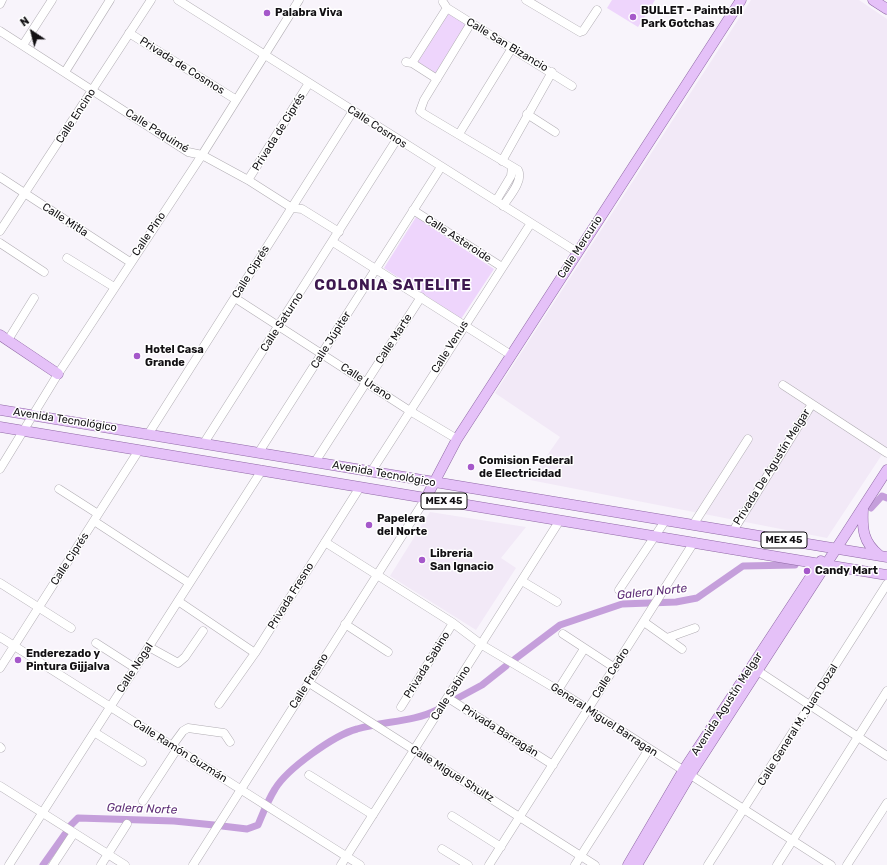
<!DOCTYPE html>
<meta charset="utf-8">
<style>
body{margin:0}
#map{position:relative;width:887px;height:865px;overflow:hidden;background:#f8f4fb;font-family:Rubik,sans-serif}
canvas{display:block}
.north{position:absolute;left:12px;top:12px;width:40px;height:40px;-webkit-text-stroke:3px #fff;paint-order:stroke;rotate:325deg;font-size:11px;font-weight:700;line-height:16px;text-align:center;color:#121013}
.north::after{content:'';display:block;margin:auto;width:14px;height:18px;background:#121013;clip-path:polygon(50% 0,100% 100%,50% 72%,0 100%)}
</style>
<div id="map">
<canvas width="887" height="865"></canvas>
<div class="north">N</div>
</div>
<script>
const context = document.querySelector('canvas').getContext('2d');
context.lineJoin = 'round';
function fill(path, color) { context.fillStyle = color; context.fill(path, 'evenodd'); }
function strokePath(path, color, width, dash) { context.strokeStyle = color; context.lineWidth = width; context.lineCap = dash ? 'butt' : 'round'; context.setLineDash(dash || []); context.stroke(path); }
function label(font, color, halo, rows, align = 'center') {
  context.font = font + ' Rubik,sans-serif'; context.lineWidth = 3; context.setLineDash([]); context.textBaseline = 'middle'; context.strokeStyle = halo; context.fillStyle = color; for (const [text, x, y, turn = 0] of rows) {
    context.save(); context.translate(x, y); context.rotate((+turn || 0) * Math.PI / 180); context.textAlign = isNaN(turn) ? turn : align; if (halo) context.strokeText(text, 0, 0); context.fillText(text, 0, 0); context.restore();
  }
}
fill(new Path2D(`
 M 751,0 L 859,0 L 887,19 L 887,447 L 827,538 L 530,480 L 560,437 L 495,393 Z
 M 430,512 L 526,527 L 501,558 L 516,568 L 476,630 L 390,576 Z`), '#f2e9f7');
fill(new Path2D(`
 M 612,0 L 655,0 L 638,27 L 607,8 Z
 M 447,8 L 471,23 L 437,79 L 412,63 Z
 M 416,217 L 494,269 L 461,319 L 384,268 Z`), '#eed5fc');
strokePath(new Path2D(`
 M 871,508 L 882,496 L 887,498
 M 515,659 L 560,625 L 622,604 L 676,602 L 697,598 L 743,566 L 795,565
 M 458,698 L 482,685 L 506,666
 M 71,825 L 78,818 L 174,821 L 214,825
 M 222,826 L 247,829 L 258,825 C 263,813 268,800 275,789 C 287,769 334,735 357,729 C 383,721 413,722 437,710
 M 43,865 L 65,834`), '#c59fdb', 7);
const minor = new Path2D(`
 M 178,0 L 577,252
 M 526,0 L 580,32 L 583,31 L 597,10
 M 443,2 L 447,8 L 572,86
 M 0,4 L 2,0
 M 471,23 L 424,100 L 420,111 L 424,114 L 518,170 C 524,180 509,197 503,206
 M 0,31 L 188,152 L 202,155 L 248,180 L 292,208 L 302,209 L 339,232
 M 129,33 L 235,99
 M 23,45 L 52,0
 M 406,62 L 412,63 L 437,79
 M 412,63 L 447,8
 M 65,72 L 110,0
 M 527,114 L 555,132
 M 459,134 L 512,48
 M 502,161 L 552,72
 M 0,177 L 130,262
 M 248,180 L 309,83
 M 496,201 L 511,176 L 512,167
 M 413,210 L 502,267
 M 0,231 L 151,0
 M 333,242 L 511,355
 M 0,243 L 44,272
 M 67,258 L 114,287
 M 235,298 L 410,411 L 457,439
 M 8,340 L 34,298
 M 783,385 L 887,453
 M 149,433 L 353,111
 M 204,443 L 397,139
 M 259,452 L 441,167
 M 315,462 L 421,297
 M 0,469 L 58,374 L 202,155 L 299,0
 M 371,472 L 531,223
 M 59,489 L 98,514
 M 94,521 L 189,583
 M 693,525 L 748,439
 M 733,531 L 812,404
 M 325,542 L 453,623 L 482,645 L 558,690 L 831,865
 M 522,581 L 557,602
 M 0,583 L 71,628
 M 619,590 L 665,521
 M 178,601 L 255,653
 M 644,622 L 682,649
 M 345,624 L 388,652
 M 563,634 L 615,668
 M 0,637 L 360,865
 M 667,638 L 695,628
 M 96,643 L 135,668
 M 149,647 L 178,663 L 185,657 L 203,631
 M 0,668 L 139,450
 M 758,671 L 887,756
 M 309,683 L 595,865
 M 558,690 L 584,649
 M 448,698 L 553,765
 M 219,704 L 255,653 L 360,487
 M 401,707 L 453,623
 M 94,732 L 142,762
 M 172,746 L 183,731 L 188,728 L 224,733 L 230,742
 M 0,747 L 1,748
 M 309,775 L 373,815
 M 0,786 L 125,865
 M 143,801 L 177,749
 M 452,816 L 501,847
 M 442,849 L 468,865
 M 9,865 L 262,470
 M 53,865 L 74,833
 M 101,865 L 127,824
 M 193,865 L 426,498
 M 341,865 L 560,520
 M 489,865 L 694,542
 M 575,865 L 649,749
 M 708,865 L 887,584
 M 777,865 L 887,691
 M 847,865 L 887,803`);
const major = new Path2D(`
 M 873,0 L 887,9
 M 0,335 L 58,374
 M 0,410 L 887,557
 M 0,427 L 887,575
 M 426,498 L 457,439 L 741,0
 M 863,509 C 862,529 863,542 879,555
 M 628,865 L 683,771 L 821,561
 M 637,865 L 690,775 L 887,470`);
strokePath(minor, '#b1adb3', 9);
strokePath(major, '#8f68a5', 11);
strokePath(minor, '#fff', 8);
strokePath(major, '#e5c1f8', 10);
for (const [x, y, r, color] of [
 [267,13,4,"#a558ca"],
 [633,17,4,"#a558ca"],
 [137,356,4,"#a558ca"],
 [471,467,4,"#a558ca"],
 [369,525,4,"#a558ca"],
 [422,560,4,"#a558ca"],
 [807,571,4,"#a558ca"],
 [18,660,4,"#a558ca"]
]) { const dot = new Path2D(); dot.arc(x, y, r, 0, 2 * Math.PI); context.fillStyle = color; context.fill(dot); strokePath(dot, '#fff', 1.5); }
for (const [x, y, w] of [
 [444,501,46],
 [784,540,46]
]) { const box = new Path2D(); box.roundRect(x - w / 2, y - 8, w, 16, 3); context.fillStyle = '#fff'; context.fill(box); strokePath(box, '#121013', 1); }
label('bold 10px', '#121013', null, [
 ["MEX 45",444,501],
 ["MEX 45",784,540]
]);
label('bold 11px', '#121013', '#fff', [
 ["BULLET - Paintball",641,11],
 ["Park Gotchas",641,24],
 ["Palabra Viva",275,13],
 ["Hotel Casa",145,350],
 ["Grande",145,363],
 ["Comision Federal",479,461],
 ["de Electricidad",479,474],
 ["Papelera",377,519],
 ["del Norte",377,532],
 ["Libreria",430,554],
 ["San Ignacio",430,567],
 ["Candy Mart",815,571],
 ["Enderezado y",26,654],
 ["Pintura Gijjalva",26,667]
], 'left');
label('11px', '#121013', '#fff', [
 ["Calle San Bizancio",507,45,31],
 ["Privada de Cosmos",182,66,32],
 ["Calle Encino",76,116,-57],
 ["Calle Cosmos",377,127,33],
 ["Calle Paquimé",157,131,32],
 ["Privada de Ciprés",279,132,-58],
 ["Calle Mitla",65,220,33],
 ["Calle Pino",149,234,-56],
 ["Calle Asteroide",458,239,33],
 ["Calle Mercurio",580,247,-57],
 ["Calle Ciprés",251,272,-58],
 ["Calle Saturno",282,322,-57],
 ["Calle Marte",394,339,-57],
 ["Calle Júpiter",331,340,-58],
 ["Calle Venus",450,347,-58],
 ["Calle Urano",366,382,33],
 ["Avenida Tecnológico",65,420,9],
 ["Privada De Agustín Melgar",772,467,-58],
 ["Avenida Tecnológico",384,474,10],
 ["Calle Ciprés",70,559,-57],
 ["Privada Fresno",291,596,-58],
 ["Privada Sabino",427,665,-58],
 ["Calle Nogal",135,668,-57],
 ["Calle Cedro",611,673,-57],
 ["Calle Fresno",309,681,-58],
 ["Calle Sabino",451,693,-57],
 ["Avenida Agustín Melgar",727,704,-57],
 ["General Miguel Barragan",604,720,33],
 ["Calle General M. Juan Dozal",798,725,-58],
 ["Privada Barragán",500,731,32],
 ["Calle Ramón Guzmán",180,751,32],
 ["Calle Miguel Shultz",452,774,32]
]);
label('italic 12px', '#603078', '#fff', [
 ["Galera Norte",652,592,-6],
 ["Galera Norte",142,809,2]
]);
context.letterSpacing = '1px';
label('bold 15px', '#3d184f', '#fff', [
 ["COLONIA SATELITE",393,286]
]);
context.letterSpacing = '0px';
</script>
